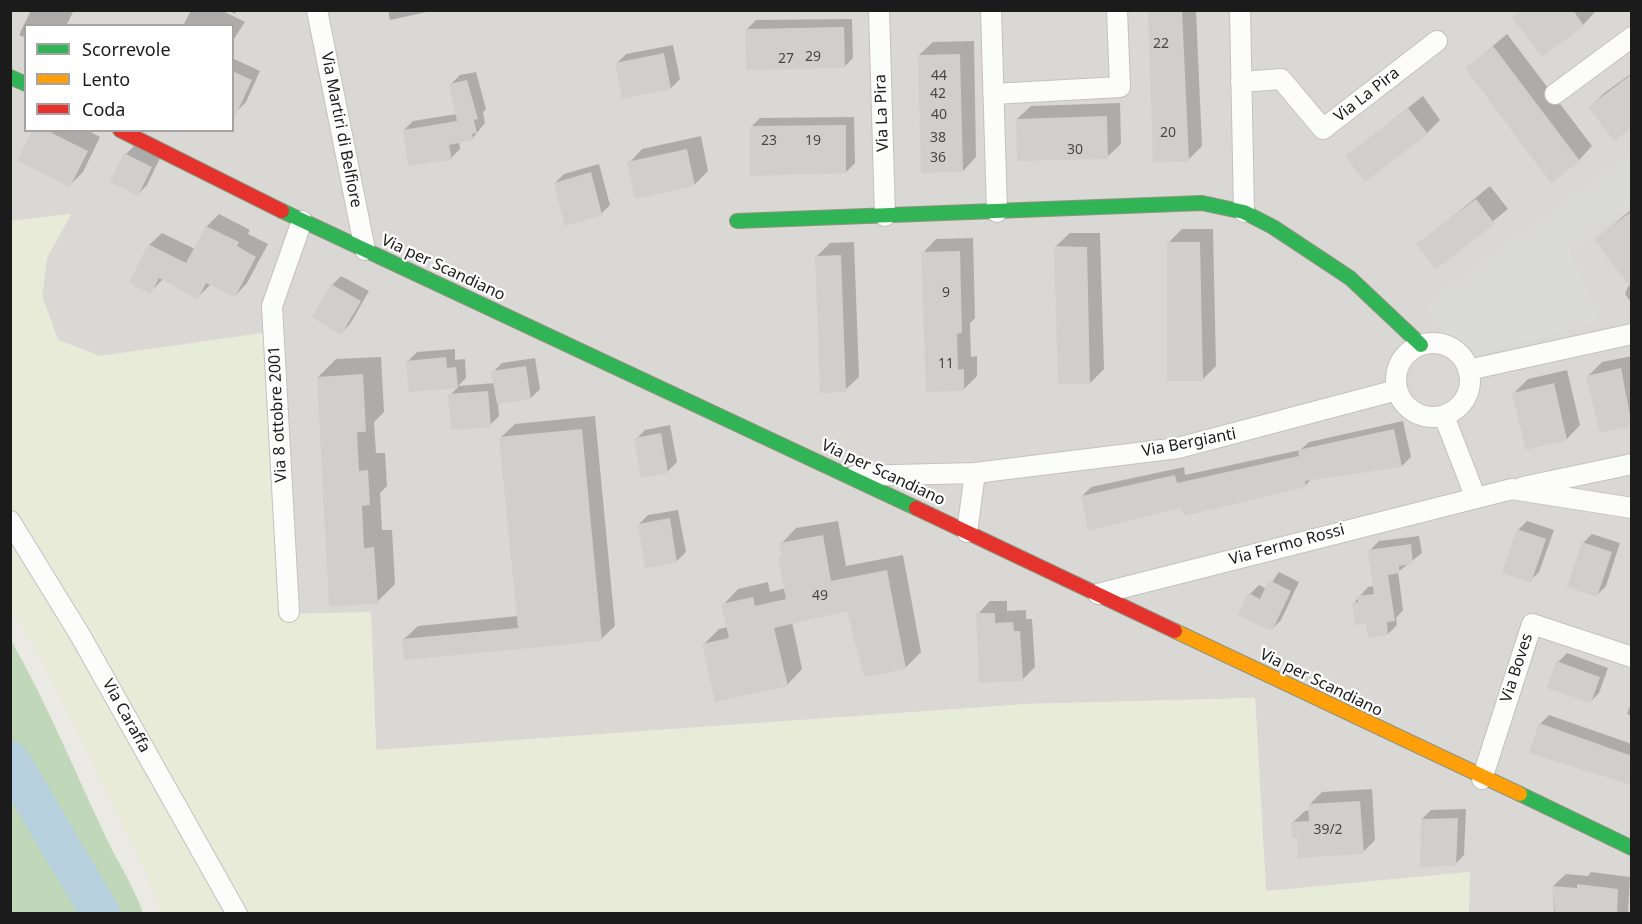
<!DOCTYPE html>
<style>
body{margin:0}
#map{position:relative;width:1642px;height:924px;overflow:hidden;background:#eae9e4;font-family:"Noto Sans",sans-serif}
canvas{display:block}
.frame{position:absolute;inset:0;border:12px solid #1b1b1b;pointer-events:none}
.legend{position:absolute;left:24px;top:24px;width:210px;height:108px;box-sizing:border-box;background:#fff;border:2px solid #a4a4a4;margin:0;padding:8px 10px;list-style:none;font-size:18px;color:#1b1b1b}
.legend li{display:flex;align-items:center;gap:12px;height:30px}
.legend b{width:30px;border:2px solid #a4a4a4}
</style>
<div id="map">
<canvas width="1642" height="924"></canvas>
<div class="frame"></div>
<ul class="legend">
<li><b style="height:8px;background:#30b455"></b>Scorrevole</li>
<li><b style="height:8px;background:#ff9f0a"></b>Lento</li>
<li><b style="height:8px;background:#e5322d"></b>Coda</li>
</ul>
</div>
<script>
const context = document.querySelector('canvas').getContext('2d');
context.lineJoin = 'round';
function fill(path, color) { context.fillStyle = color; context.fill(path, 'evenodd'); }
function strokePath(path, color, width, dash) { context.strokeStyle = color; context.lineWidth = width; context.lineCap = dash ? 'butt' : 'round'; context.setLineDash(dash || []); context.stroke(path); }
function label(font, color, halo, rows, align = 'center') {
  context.font = font + ' "Noto Sans",sans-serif'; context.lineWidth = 4.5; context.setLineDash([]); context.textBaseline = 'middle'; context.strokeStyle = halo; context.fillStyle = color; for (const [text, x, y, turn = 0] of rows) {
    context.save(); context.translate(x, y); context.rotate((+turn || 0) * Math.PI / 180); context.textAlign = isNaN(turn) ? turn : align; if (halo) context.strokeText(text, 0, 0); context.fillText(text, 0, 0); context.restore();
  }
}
fill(new Path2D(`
 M 10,11 L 1631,11 L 1631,913 L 1469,913 L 1469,872 L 1266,892 L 1255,698 L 1028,704 L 376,750 L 371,613 L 278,615 L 275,356 L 262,334 L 100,356 L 58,340 L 42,296 L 47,258 L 71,214 L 11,221 ZM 26,26 L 232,26 L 232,130 L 26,130 Z`), '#d9d8d5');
fill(new Path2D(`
 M 71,214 L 47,258 L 42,296 L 58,340 L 100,356 L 262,333 L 275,356 L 278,614 L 371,612 L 376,750 L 1028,704 L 1255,698 L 1266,891 L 1470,872 L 1469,913 L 161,913 L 148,877 L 46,667 L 11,607 L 10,221 Z`), '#e7ebd7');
fill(new Path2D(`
 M 11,640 C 46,702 73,767 103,831 C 116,860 132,882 143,913 L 11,913 Z`), '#c0d8b9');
fill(new Path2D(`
 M 1631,156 L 1631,205 L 1569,250 L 1598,321 L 1477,354 L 1444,331 L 1428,305 Z`), '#dadad7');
fill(new Path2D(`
 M 31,10 L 74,10 L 66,26 L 26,26 L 26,38 L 19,35 Z
 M 191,10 L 221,10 L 245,22 L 232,42 L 232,26 L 184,24 Z
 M 228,10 L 237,10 L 235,14 Z
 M 388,10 L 436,10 L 390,20 Z
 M 1150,10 L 1196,10 L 1202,146 L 1188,160 Z
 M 1521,10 L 1597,10 L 1583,25 L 1542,55 Z
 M 852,19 L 853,58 L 844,67 L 747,29 L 756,20 Z
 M 1507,34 L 1592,146 L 1579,160 L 1467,68 Z
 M 974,41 L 976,157 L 963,171 L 919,55 L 933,42 Z
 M 673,45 L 680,79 L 671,88 L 617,63 L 626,54 Z
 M 232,58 L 260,71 L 246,102 L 237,111 L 232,109 Z
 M 476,72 L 486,109 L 483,112 L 485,123 L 472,139 L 459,141 L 460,149 L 451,158 L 404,130 L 413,121 L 457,114 L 451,84 L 460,75 Z
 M 1632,73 L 1632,127 L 1590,107 L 1603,94 Z
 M 1423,96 L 1440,120 L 1427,133 L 1347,156 Z
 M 1120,103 L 1121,144 L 1107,157 L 1017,119 L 1031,106 Z
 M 854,117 L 855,163 L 846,172 L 751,127 L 760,118 Z
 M 34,130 L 87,130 L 100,137 L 83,172 L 70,185 Z
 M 701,136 L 708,171 L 694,185 L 629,163 L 642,149 Z
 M 135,145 L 160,158 L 147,185 L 138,194 L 112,181 L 126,154 Z
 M 599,164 L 610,205 L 601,214 L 555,183 L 564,174 Z
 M 1490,186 L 1508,209 L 1436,267 L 1418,245 Z
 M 1632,209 L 1632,301 L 1630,301 L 1625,294 L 1629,284 L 1596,239 Z
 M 219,214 L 250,230 L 248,234 L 268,244 L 247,283 L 235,296 L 211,284 L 198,297 L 163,279 L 150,292 L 149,245 L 162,233 L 195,249 L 207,226 Z
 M 1182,229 L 1213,229 L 1216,366 L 1203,379 L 1168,243 Z
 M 1070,233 L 1100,233 L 1104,369 L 1090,383 L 1056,246 Z
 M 973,238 L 975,318 L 970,323 L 971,357 L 977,356 L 977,376 L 964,389 L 923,253 L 936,239 Z
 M 854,242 L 859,377 L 845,390 L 816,257 L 830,243 Z
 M 341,276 L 369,291 L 350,324 L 341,333 L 332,285 Z
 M 455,349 L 455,360 L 465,359 L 466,378 L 458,386 L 495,383 L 493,372 L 502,363 L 535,358 L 540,389 L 531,398 L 498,403 L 499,416 L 490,425 L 450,395 L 458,387 L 410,391 L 408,361 L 417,352 Z
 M 1632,356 L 1632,425 L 1588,376 L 1602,362 Z
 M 381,357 L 384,412 L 374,422 L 376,453 L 385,453 L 387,486 L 380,493 L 382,530 L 392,530 L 395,584 L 377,602 L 318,377 L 336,359 Z
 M 1567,370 L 1580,425 L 1567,439 L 1514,393 L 1528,379 Z
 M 595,416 L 615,626 L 601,639 L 404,639 L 418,626 L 518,616 L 501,437 L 515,424 Z
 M 1403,421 L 1411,457 L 1402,466 L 1312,478 L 1305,486 L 1182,507 L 1082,496 L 1091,487 L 1184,467 L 1185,475 L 1300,450 L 1309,442 Z
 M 670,425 L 677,462 L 668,471 L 636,439 L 645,430 Z
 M 678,510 L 686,552 L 677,561 L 639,524 L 648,515 Z
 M 838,521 L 846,566 L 903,555 L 921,652 L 906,667 L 865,675 L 848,610 L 792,622 L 802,669 L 787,685 L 704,644 L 719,629 L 728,627 L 723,605 L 738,589 L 768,582 L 770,592 L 786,588 L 780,559 L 783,556 L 781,544 L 796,528 Z
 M 1527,521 L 1554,530 L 1539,572 L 1530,581 L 1518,530 Z
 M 1592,534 L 1620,543 L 1606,586 L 1597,595 L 1583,543 Z
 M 1419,536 L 1422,553 L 1398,572 L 1403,610 L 1396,618 L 1397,625 L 1388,634 L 1368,622 L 1353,604 L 1368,587 L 1374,586 L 1370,550 L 1379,541 Z
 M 1279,572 L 1299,582 L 1281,620 L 1272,629 L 1250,594 L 1259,585 L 1267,589 Z
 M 990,601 L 1007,601 L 1007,611 L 1026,610 L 1026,619 L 1032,619 L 1035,667 L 1022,680 L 978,614 Z
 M 1567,653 L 1608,668 L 1599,693 L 1590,702 L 1558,662 Z
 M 1632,700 L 1632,716 L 1627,714 Z
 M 1549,715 L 1632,744 L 1632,784 L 1540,724 Z
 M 1372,789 L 1375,840 L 1363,852 L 1299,837 L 1292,823 L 1305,811 L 1310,810 L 1310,804 L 1322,792 Z
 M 1466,809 L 1464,855 L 1455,864 L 1422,819 L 1431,810 Z
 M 1591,872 L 1630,877 L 1628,914 L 1554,914 L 1553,886 L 1566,874 L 1588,876 Z`), '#0003');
strokePath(new Path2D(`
 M 10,760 L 101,914`), '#b7d0dd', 39);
fill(new Path2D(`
 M 1148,10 L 1182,10 L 1189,161 L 1153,163 Z
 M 1521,10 L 1573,10 L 1584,26 L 1542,57 L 1512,17 Z
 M 844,27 L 845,68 L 746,70 L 745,29 Z
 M 1493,46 L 1580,161 L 1551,183 L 1465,68 Z
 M 664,53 L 671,89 L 622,99 L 615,63 Z
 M 960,54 L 963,172 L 921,173 L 918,55 Z
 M 232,71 L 252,80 L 232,123 Z
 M 1632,74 L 1632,128 L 1614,141 L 1588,107 Z
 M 467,80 L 478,119 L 474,120 L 477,133 L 472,134 L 473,140 L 449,145 L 452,160 L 408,166 L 403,130 L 457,121 L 449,84 Z
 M 1408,108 L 1428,134 L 1365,182 L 1345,156 Z
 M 1107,116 L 1108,159 L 1017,161 L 1016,119 Z
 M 846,125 L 846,173 L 750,176 L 750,126 Z
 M 32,130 L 46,130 L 88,151 L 70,187 L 17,161 Z
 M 687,149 L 695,186 L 635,199 L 627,162 Z
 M 124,153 L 152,167 L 138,196 L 110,182 Z
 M 591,172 L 602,215 L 565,226 L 554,183 Z
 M 1476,199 L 1495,224 L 1436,269 L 1416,244 Z
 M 1632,211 L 1632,290 L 1594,239 Z
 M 206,226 L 239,242 L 237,246 L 256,257 L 235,297 L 206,283 L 198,299 L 159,278 L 151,294 L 129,283 L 148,244 L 186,263 Z
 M 1167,242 L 1200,242 L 1203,381 L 1167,381 Z
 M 1054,246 L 1087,247 L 1090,384 L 1058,384 Z
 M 960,251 L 962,333 L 957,334 L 958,370 L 964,369 L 964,391 L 926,392 L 921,252 Z
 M 841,255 L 846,392 L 820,393 L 815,256 Z
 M 331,284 L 361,301 L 341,335 L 312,317 Z
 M 446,357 L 447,368 L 456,367 L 458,388 L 409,392 L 406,361 Z
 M 526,366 L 531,399 L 497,404 L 491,371 Z
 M 1621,368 L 1632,426 L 1600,433 L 1586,376 Z
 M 363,374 L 366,432 L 357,432 L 359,471 L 368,470 L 370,505 L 362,506 L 364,548 L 374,547 L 378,604 L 329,606 L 317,377 Z
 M 1554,383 L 1567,440 L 1526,450 L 1512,393 Z
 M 488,391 L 491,427 L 451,430 L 448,394 Z
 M 582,429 L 602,641 L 404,660 L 402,639 L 518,628 L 499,437 Z
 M 1394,429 L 1402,467 L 1305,481 L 1306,487 L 1184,516 L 1181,508 L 1088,531 L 1081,496 L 1175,475 L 1177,483 L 1299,456 L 1298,450 Z
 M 661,433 L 668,473 L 641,478 L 634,438 Z
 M 670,518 L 677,563 L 645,568 L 638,524 Z
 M 1517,529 L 1546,539 L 1531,583 L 1502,573 Z
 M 823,535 L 831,581 L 887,570 L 906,669 L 864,677 L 847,611 L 774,628 L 788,686 L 715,702 L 702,644 L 729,638 L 721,604 L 753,597 L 755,606 L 786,599 L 778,559 L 782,558 L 779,543 Z
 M 1582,542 L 1612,552 L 1597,597 L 1567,587 Z
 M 1411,544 L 1413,564 L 1399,566 L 1400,573 L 1388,575 L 1395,621 L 1387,622 L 1388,635 L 1368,638 L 1366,624 L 1355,625 L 1352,603 L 1358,602 L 1357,596 L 1374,594 L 1368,550 Z
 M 1269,580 L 1291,591 L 1272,631 L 1238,615 L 1248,593 L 1260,599 Z
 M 976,613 L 995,613 L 995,623 L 1013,622 L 1014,631 L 1020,631 L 1023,681 L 979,683 Z
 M 1556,661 L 1600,677 L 1591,703 L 1547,688 Z
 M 1539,723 L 1632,756 L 1632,785 L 1529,753 Z
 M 1360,801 L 1364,854 L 1298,858 L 1297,838 L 1292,838 L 1291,822 L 1309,821 L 1308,804 Z
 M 1458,818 L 1456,866 L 1420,867 L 1421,819 Z
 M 1577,884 L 1618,889 L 1617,914 L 1555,914 L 1552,886 L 1577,888 Z`), '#d0cfcb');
const street = new Path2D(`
 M 317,10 L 365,250
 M 879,10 L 885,216
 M 991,10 L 997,212
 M 1240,10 L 1244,212
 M 1241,82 L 1281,79 L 1323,129 L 1437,41
 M 993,94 L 1120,87 L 1117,10
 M 1555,94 L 1632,37
 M1396 380a37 37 0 1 1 74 0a37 37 0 1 1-74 0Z
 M 1468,370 L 1632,334
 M 1444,416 L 1475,496
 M 855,476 L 975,473 L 1178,448 L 1397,390
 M 1523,487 L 1632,464
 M 10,521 L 80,635 L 237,914
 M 967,532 L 975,473
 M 1098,594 L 1512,489 L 1632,508
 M 289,612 L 272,306 L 302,221
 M 1482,779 L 1532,624 L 1632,657`);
const fast = new Path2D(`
 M 10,77 L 26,84
 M 282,211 L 916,508
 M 737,221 L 1202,203 L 1244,212 L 1273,227 L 1350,278 L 1421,345
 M 1520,794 L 1632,848`);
const slow = new Path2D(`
 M 1175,631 L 1520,794`);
const jam = new Path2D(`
 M 120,130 L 282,211
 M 916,508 L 1175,631`);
strokePath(street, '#c2c2c0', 22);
strokePath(fast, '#8e937d', 16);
strokePath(slow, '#8e937d', 16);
strokePath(jam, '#8e937d', 16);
strokePath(street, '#fcfcfb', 20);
strokePath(fast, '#30b455', 14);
strokePath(slow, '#ff9f0a', 14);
strokePath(jam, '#e5322d', 14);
label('14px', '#484847', null, [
 ["22",1161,44],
 ["29",813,57],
 ["27",786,59],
 ["44",939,76],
 ["42",938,94],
 ["40",939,115],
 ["20",1168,133],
 ["38",938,138],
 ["23",769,141],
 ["19",813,141],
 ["30",1075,150],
 ["36",938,158],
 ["9",946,293],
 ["11",946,364],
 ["49",820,596],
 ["39/2",1328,830]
]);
label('16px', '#1b1b1b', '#fff', [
 ["Via La Pira",1367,95,-38],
 ["Via La Pira",882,113,-92],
 ["Via Martiri di Belfiore",341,130,79],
 ["Via per Scandiano",443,268,25],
 ["Via 8 ottobre 2001",278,414,-93],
 ["Via Bergianti",1189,443,-11],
 ["Via per Scandiano",883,473,25],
 ["Via Fermo Rossi",1287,545,-15],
 ["Via Boves",1517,668,-72],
 ["Via per Scandiano",1321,683,26],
 ["Via Caraffa",126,716,61]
]);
</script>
